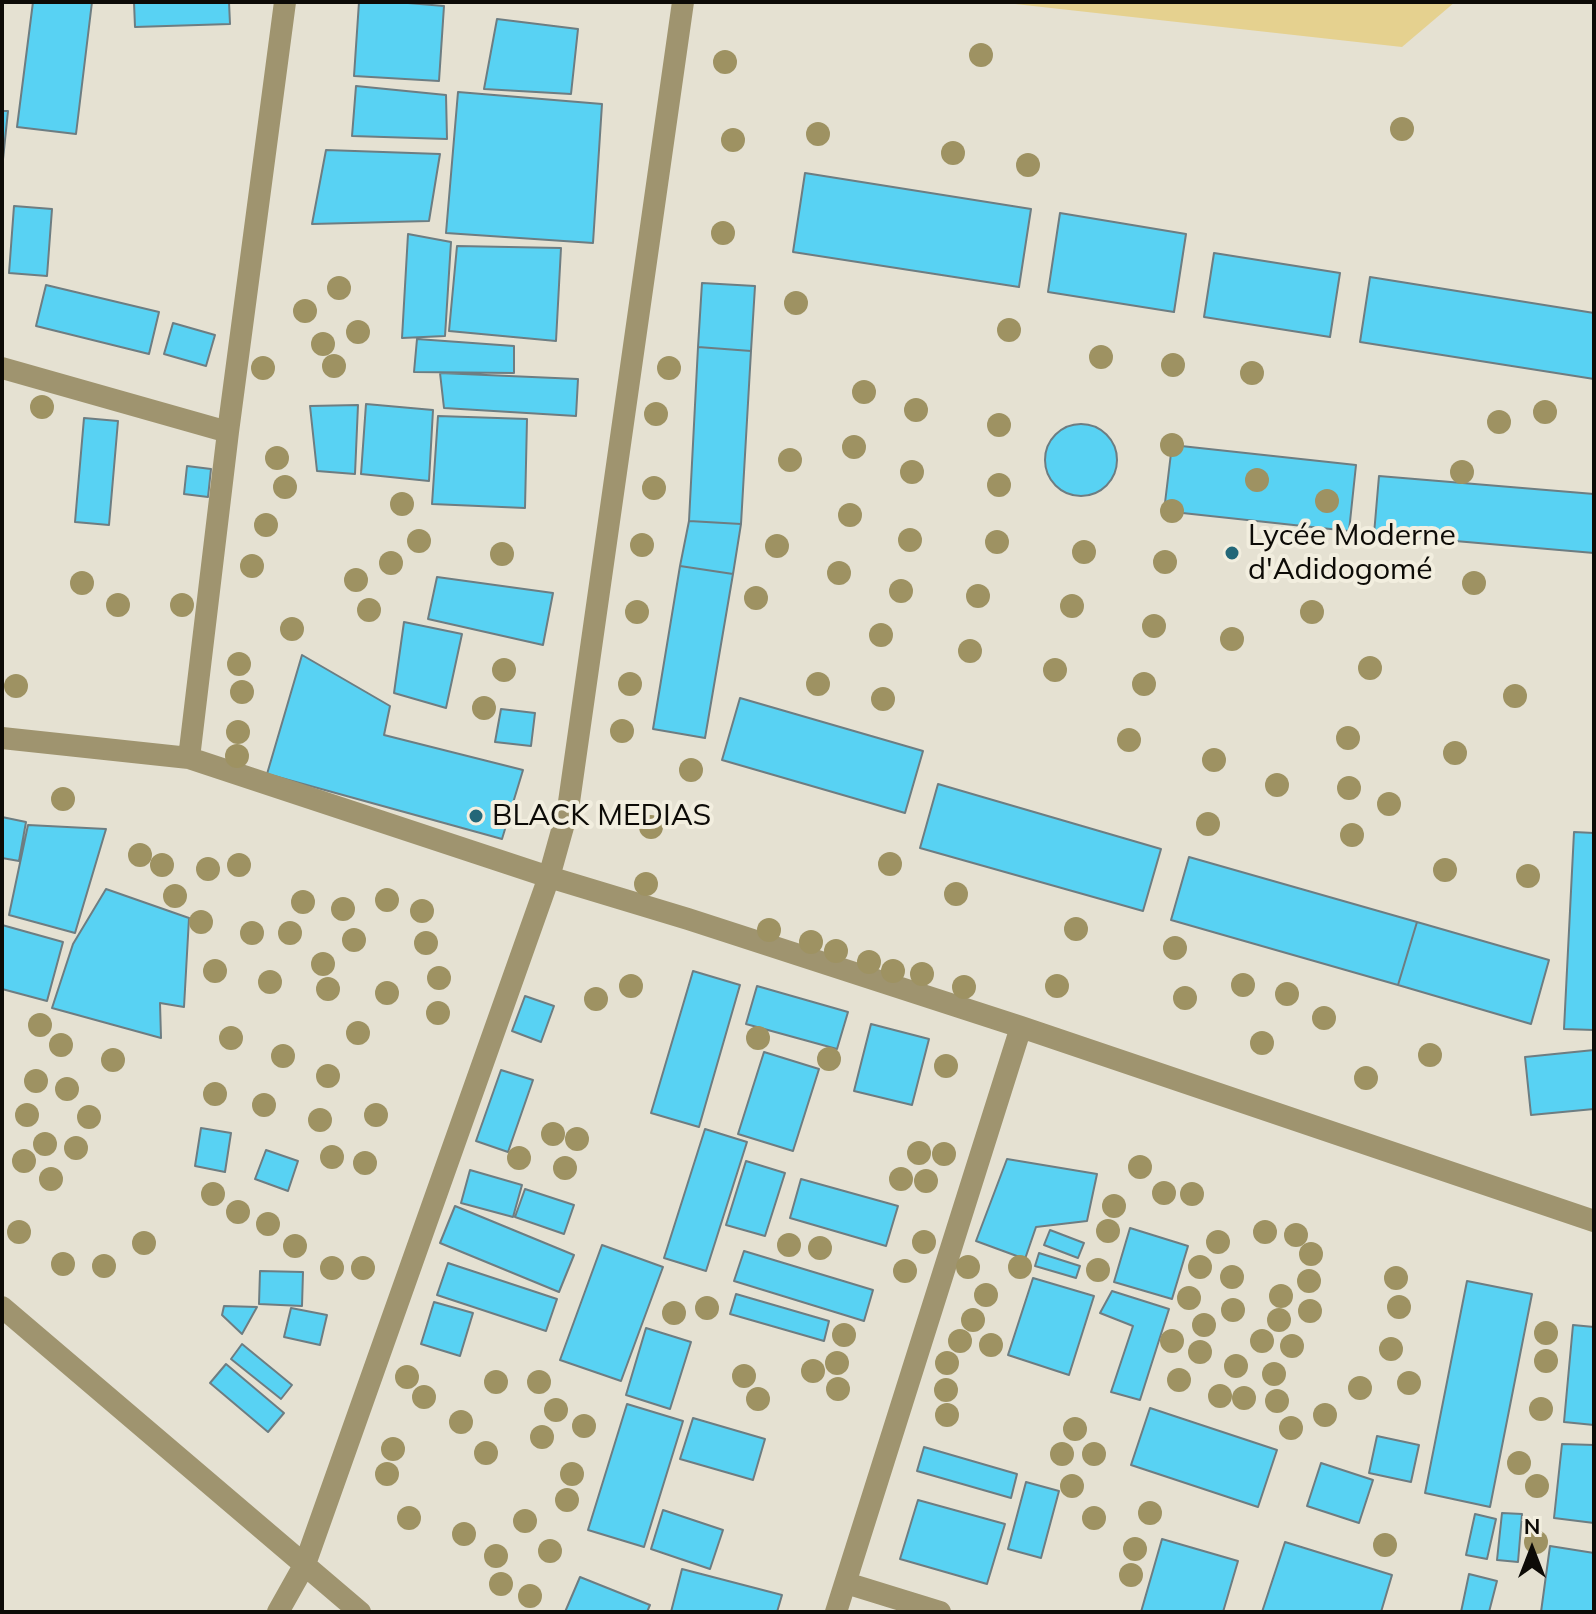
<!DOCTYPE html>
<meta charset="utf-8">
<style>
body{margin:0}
#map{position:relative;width:1596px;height:1614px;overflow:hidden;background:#e5e1d2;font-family:Mulish,sans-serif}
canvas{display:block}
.frame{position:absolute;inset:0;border:4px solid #0d0b07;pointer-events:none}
.north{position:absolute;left:1492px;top:1510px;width:80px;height:80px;-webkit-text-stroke:6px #f2eedf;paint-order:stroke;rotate:0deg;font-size:22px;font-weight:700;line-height:32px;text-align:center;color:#0d0b07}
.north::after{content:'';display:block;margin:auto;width:28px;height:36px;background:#0d0b07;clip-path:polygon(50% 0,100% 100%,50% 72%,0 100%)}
</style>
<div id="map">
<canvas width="1596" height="1614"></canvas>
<div class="frame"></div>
<div class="north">N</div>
</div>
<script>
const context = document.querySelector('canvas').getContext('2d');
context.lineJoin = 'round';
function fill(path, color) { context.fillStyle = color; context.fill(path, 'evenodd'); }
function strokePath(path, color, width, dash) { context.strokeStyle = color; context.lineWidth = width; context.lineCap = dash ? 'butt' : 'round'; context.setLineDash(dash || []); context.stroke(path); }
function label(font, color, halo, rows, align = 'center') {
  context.font = font + ' Mulish,sans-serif'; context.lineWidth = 8; context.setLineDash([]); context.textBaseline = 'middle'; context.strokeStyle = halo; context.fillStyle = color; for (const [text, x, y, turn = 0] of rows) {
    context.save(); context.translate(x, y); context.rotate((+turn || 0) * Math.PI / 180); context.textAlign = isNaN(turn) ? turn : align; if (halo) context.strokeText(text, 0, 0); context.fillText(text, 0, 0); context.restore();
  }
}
fill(new Path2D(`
 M 997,2 L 1455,2 L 1402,47 Z`), '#e5d18f');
const building = new Path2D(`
 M 33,2 L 92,2 L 76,134 L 17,127 Z
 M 134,2 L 229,2 L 230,24 L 135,27 Z
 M 359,2 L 396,2 L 444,6 L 439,81 L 354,76 Z
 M 497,19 L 578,29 L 571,94 L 484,89 Z
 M 356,86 L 446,95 L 447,139 L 352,136 Z
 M 458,92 L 602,104 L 593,243 L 446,233 Z
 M 2,111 L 8,111 L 2,169 Z
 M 326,150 L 440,154 L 429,221 L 312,224 Z
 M 805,173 L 1031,209 L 1019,287 L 793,252 Z
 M 14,206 L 52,209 L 47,276 L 9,273 Z
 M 1060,213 L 1186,234 L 1174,312 L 1048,292 Z
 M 408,234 L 451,242 L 445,336 L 402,338 Z
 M 457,246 L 561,248 L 556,341 L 449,331 Z
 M 1214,253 L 1340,273 L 1330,337 L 1204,317 Z
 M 1370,277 L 1594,313 L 1594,379 L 1360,342 Z
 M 702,283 L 755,286 L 751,351 L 698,347 Z
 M 46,285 L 159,312 L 149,354 L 36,326 Z
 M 173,323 L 215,335 L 206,366 L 164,354 Z
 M 417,339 L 514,346 L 514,373 L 414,372 Z
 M 698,347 L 751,351 L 741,524 L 689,521 Z
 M 440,373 L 578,379 L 576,416 L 444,408 Z
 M 366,404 L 433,410 L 429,481 L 361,474 Z
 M 358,405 L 355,474 L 317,471 L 310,406 Z
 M 438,416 L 527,419 L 525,508 L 432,504 Z
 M 84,418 L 118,421 L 109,525 L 75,522 Z
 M1045 460a36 36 0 1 1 72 0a36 36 0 1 1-72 0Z
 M 1172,445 L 1356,465 L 1349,531 L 1164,511 Z
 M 187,466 L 211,469 L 208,497 L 184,494 Z
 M 1379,476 L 1594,494 L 1594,553 L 1374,534 Z
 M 689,521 L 741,524 L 733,574 L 680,566 Z
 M 680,566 L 733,574 L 705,738 L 653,729 Z
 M 437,577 L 553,593 L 543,645 L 428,619 Z
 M 404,622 L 462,634 L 446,708 L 394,693 Z
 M 302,655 L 390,706 L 384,735 L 523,770 L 502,839 L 267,774 Z
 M 740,698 L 923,751 L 905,813 L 722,760 Z
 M 501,709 L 535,713 L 531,746 L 495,742 Z
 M 938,784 L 1161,849 L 1143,911 L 920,848 Z
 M 2,817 L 26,822 L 19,861 L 2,858 Z
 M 28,825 L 106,829 L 75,933 L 9,915 Z
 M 1574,832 L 1594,833 L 1594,1030 L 1564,1029 Z
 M 1189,857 L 1417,922 L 1398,985 L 1171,920 Z
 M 106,889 L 189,918 L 184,1007 L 160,1003 L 161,1038 L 52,1008 L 73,944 Z
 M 1417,922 L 1549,960 L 1531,1024 L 1398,985 Z
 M 2,925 L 63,942 L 47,1001 L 2,989 Z
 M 693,971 L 740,985 L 699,1127 L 651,1113 Z
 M 757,986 L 848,1012 L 837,1049 L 746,1024 Z
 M 525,996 L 554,1006 L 541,1042 L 512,1031 Z
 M 871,1024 L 929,1039 L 912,1105 L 854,1091 Z
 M 1594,1050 L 1594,1109 L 1531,1115 L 1525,1057 Z
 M 764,1052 L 819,1069 L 793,1151 L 738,1134 Z
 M 501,1070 L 533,1080 L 508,1152 L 476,1141 Z
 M 201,1128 L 231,1133 L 225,1172 L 195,1166 Z
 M 705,1129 L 747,1142 L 706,1271 L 664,1258 Z
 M 266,1150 L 298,1161 L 288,1191 L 255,1179 Z
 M 1007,1159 L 1097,1174 L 1087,1221 L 1036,1227 L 1025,1259 L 976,1241 Z
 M 746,1161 L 785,1173 L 765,1236 L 726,1225 Z
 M 470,1170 L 522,1185 L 513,1217 L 461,1203 Z
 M 801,1179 L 898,1206 L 886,1246 L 790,1218 Z
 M 525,1189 L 574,1205 L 564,1234 L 515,1217 Z
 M 455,1206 L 574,1255 L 559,1292 L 440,1243 Z
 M 1130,1228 L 1188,1246 L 1172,1299 L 1114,1282 Z
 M 1050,1230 L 1084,1243 L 1078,1258 L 1044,1245 Z
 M 602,1245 L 663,1267 L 621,1381 L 560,1360 Z
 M 744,1251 L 873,1290 L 864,1321 L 734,1281 Z
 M 1039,1253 L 1080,1266 L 1076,1278 L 1035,1266 Z
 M 448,1263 L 557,1299 L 546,1331 L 437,1295 Z
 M 260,1271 L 303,1272 L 302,1306 L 259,1304 Z
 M 1033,1278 L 1094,1296 L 1069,1375 L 1008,1355 Z
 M 1467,1281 L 1532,1294 L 1490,1507 L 1425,1493 Z
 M 1112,1291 L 1169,1309 L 1140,1400 L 1111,1392 L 1133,1326 L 1100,1313 Z
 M 736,1294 L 829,1321 L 824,1341 L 730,1314 Z
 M 434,1302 L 473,1313 L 460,1356 L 421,1344 Z
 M 224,1306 L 257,1307 L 242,1334 L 222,1315 Z
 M 291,1308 L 327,1315 L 320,1345 L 284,1337 Z
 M 1573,1325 L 1594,1327 L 1594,1425 L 1564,1422 Z
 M 646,1328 L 691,1342 L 670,1409 L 626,1395 Z
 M 242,1344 L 292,1385 L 281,1399 L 231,1359 Z
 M 226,1364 L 284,1413 L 268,1432 L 210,1383 Z
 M 627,1404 L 683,1421 L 644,1547 L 588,1530 Z
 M 1150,1408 L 1277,1450 L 1258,1507 L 1131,1465 Z
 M 693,1418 L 765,1439 L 753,1480 L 680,1459 Z
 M 1377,1436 L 1419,1445 L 1411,1482 L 1369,1473 Z
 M 1562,1444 L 1594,1445 L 1594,1523 L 1554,1518 Z
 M 924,1447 L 1017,1474 L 1011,1498 L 917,1471 Z
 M 1321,1463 L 1373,1480 L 1359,1523 L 1307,1506 Z
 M 1026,1482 L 1059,1491 L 1041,1558 L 1008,1549 Z
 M 918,1500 L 1005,1524 L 987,1584 L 900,1559 Z
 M 663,1510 L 723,1530 L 710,1569 L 651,1549 Z
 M 1502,1513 L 1522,1514 L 1518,1562 L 1497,1560 Z
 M 1475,1514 L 1496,1519 L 1487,1559 L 1466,1555 Z
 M 1162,1539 L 1238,1561 L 1223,1612 L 1141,1612 Z
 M 1285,1542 L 1392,1575 L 1381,1612 L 1262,1612 Z
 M 1550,1546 L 1594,1553 L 1594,1612 L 1541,1612 Z
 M 682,1569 L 782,1595 L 777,1612 L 671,1612 Z
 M 1469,1574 L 1497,1581 L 1489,1612 L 1461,1612 Z
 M 580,1577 L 650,1605 L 647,1612 L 565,1612 Z`);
fill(building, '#58d2f3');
strokePath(building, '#6d7d82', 2);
strokePath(new Path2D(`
 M 2,368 L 228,432
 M 2,738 L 189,758 L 549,877 L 688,919 L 1021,1027 L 1594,1221
 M 189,758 L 228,432 L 285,2
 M 2,1307 L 360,1612
 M 846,1583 L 940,1612
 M 278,1612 L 305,1564 L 549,877 L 568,809 L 683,2
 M 836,1612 L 1021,1027`), '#9f946f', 22);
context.fillStyle = '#9e9262';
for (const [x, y] of [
 [981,55],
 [725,62],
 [1402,129],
 [818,134],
 [733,140],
 [953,153],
 [1028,165],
 [723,233],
 [339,288],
 [796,303],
 [305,311],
 [1009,330],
 [358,332],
 [323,344],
 [1101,357],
 [1173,365],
 [334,366],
 [263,368],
 [669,368],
 [1252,373],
 [864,392],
 [42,407],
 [916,410],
 [1545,412],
 [656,414],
 [1499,422],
 [999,425],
 [1172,445],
 [854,447],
 [277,458],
 [790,460],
 [912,472],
 [1462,472],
 [1257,480],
 [999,485],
 [285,487],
 [654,488],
 [1327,501],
 [402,504],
 [1172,511],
 [850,515],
 [266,525],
 [910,540],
 [419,541],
 [997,542],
 [642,545],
 [777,546],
 [1084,552],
 [502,554],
 [1165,562],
 [391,563],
 [252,566],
 [839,573],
 [356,580],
 [82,583],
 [1474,583],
 [901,591],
 [978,596],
 [756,598],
 [118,605],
 [182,605],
 [1072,606],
 [369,610],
 [637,612],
 [1312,612],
 [1154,626],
 [292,629],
 [881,635],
 [1232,639],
 [970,651],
 [239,664],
 [1370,668],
 [504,670],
 [1055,670],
 [630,684],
 [818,684],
 [1144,684],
 [16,686],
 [242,692],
 [1515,696],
 [883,699],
 [484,708],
 [622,731],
 [238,732],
 [1348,738],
 [1129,740],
 [1455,753],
 [237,756],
 [1214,760],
 [691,770],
 [1277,785],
 [1349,788],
 [63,799],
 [1389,804],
 [1208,824],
 [651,827],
 [1352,835],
 [140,855],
 [890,864],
 [162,865],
 [239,865],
 [208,869],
 [1445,870],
 [1528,876],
 [646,884],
 [956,894],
 [175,896],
 [387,900],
 [303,902],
 [343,909],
 [422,911],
 [201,922],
 [1076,929],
 [769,930],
 [252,933],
 [290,933],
 [354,940],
 [811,942],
 [426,943],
 [1175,948],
 [836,951],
 [869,962],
 [323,964],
 [215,971],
 [893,971],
 [922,974],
 [439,978],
 [270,982],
 [1243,985],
 [631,986],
 [1057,986],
 [964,987],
 [328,989],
 [387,993],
 [1287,994],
 [1185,998],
 [596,999],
 [438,1013],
 [1324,1018],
 [40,1025],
 [358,1033],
 [231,1038],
 [758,1038],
 [1262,1043],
 [61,1045],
 [1430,1055],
 [283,1056],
 [829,1059],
 [113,1060],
 [946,1066],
 [328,1076],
 [1366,1078],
 [36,1081],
 [67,1089],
 [215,1094],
 [264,1105],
 [27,1115],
 [376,1115],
 [89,1117],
 [320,1120],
 [553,1134],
 [577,1139],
 [45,1144],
 [76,1148],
 [919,1153],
 [944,1154],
 [332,1157],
 [519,1158],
 [24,1161],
 [365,1163],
 [1140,1167],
 [565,1168],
 [51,1179],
 [901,1179],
 [926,1181],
 [1164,1193],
 [213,1194],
 [1192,1194],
 [1114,1206],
 [238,1212],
 [268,1224],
 [1108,1231],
 [19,1232],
 [1265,1232],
 [1296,1235],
 [924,1242],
 [1218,1242],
 [144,1243],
 [789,1245],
 [295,1246],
 [820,1248],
 [1311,1254],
 [63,1264],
 [104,1266],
 [968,1267],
 [1020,1267],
 [1200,1267],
 [332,1268],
 [363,1268],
 [1098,1270],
 [905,1271],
 [1232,1277],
 [1396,1278],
 [1309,1281],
 [986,1295],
 [1281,1296],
 [1189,1298],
 [1399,1307],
 [707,1308],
 [1233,1310],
 [1310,1311],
 [674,1313],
 [973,1320],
 [1279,1320],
 [1204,1325],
 [1546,1333],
 [844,1335],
 [960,1341],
 [1172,1341],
 [1262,1341],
 [991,1345],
 [1292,1346],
 [1391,1349],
 [1200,1352],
 [1546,1361],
 [837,1363],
 [947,1363],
 [1236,1366],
 [813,1371],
 [1274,1374],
 [744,1376],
 [407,1377],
 [1179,1380],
 [496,1382],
 [539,1382],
 [1409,1383],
 [1360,1388],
 [838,1389],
 [946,1390],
 [1220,1396],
 [424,1397],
 [1244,1398],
 [758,1399],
 [1277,1401],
 [1541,1409],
 [556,1410],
 [947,1415],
 [1325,1415],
 [461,1422],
 [584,1426],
 [1291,1428],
 [1075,1429],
 [542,1437],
 [393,1449],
 [486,1453],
 [1062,1454],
 [1094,1454],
 [1519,1463],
 [387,1474],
 [572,1474],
 [1072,1486],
 [1537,1486],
 [567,1500],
 [1150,1513],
 [409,1518],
 [1094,1518],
 [525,1521],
 [464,1534],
 [1536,1542],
 [1385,1545],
 [1135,1549],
 [550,1551],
 [496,1556],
 [1131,1575],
 [501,1584],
 [530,1596]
]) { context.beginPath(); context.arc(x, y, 12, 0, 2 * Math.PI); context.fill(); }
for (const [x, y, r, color] of [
 [1232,553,8,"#236778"],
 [476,816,8,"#236778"]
]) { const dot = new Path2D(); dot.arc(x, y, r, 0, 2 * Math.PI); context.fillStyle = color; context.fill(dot); strokePath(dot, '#f2eedf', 3); }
label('30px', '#0d0b07', '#f2eedf', [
 ["Lycée Moderne",1248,536],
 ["d'Adidogomé",1248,570],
 ["BLACK MEDIAS",492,816]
], 'left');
</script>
